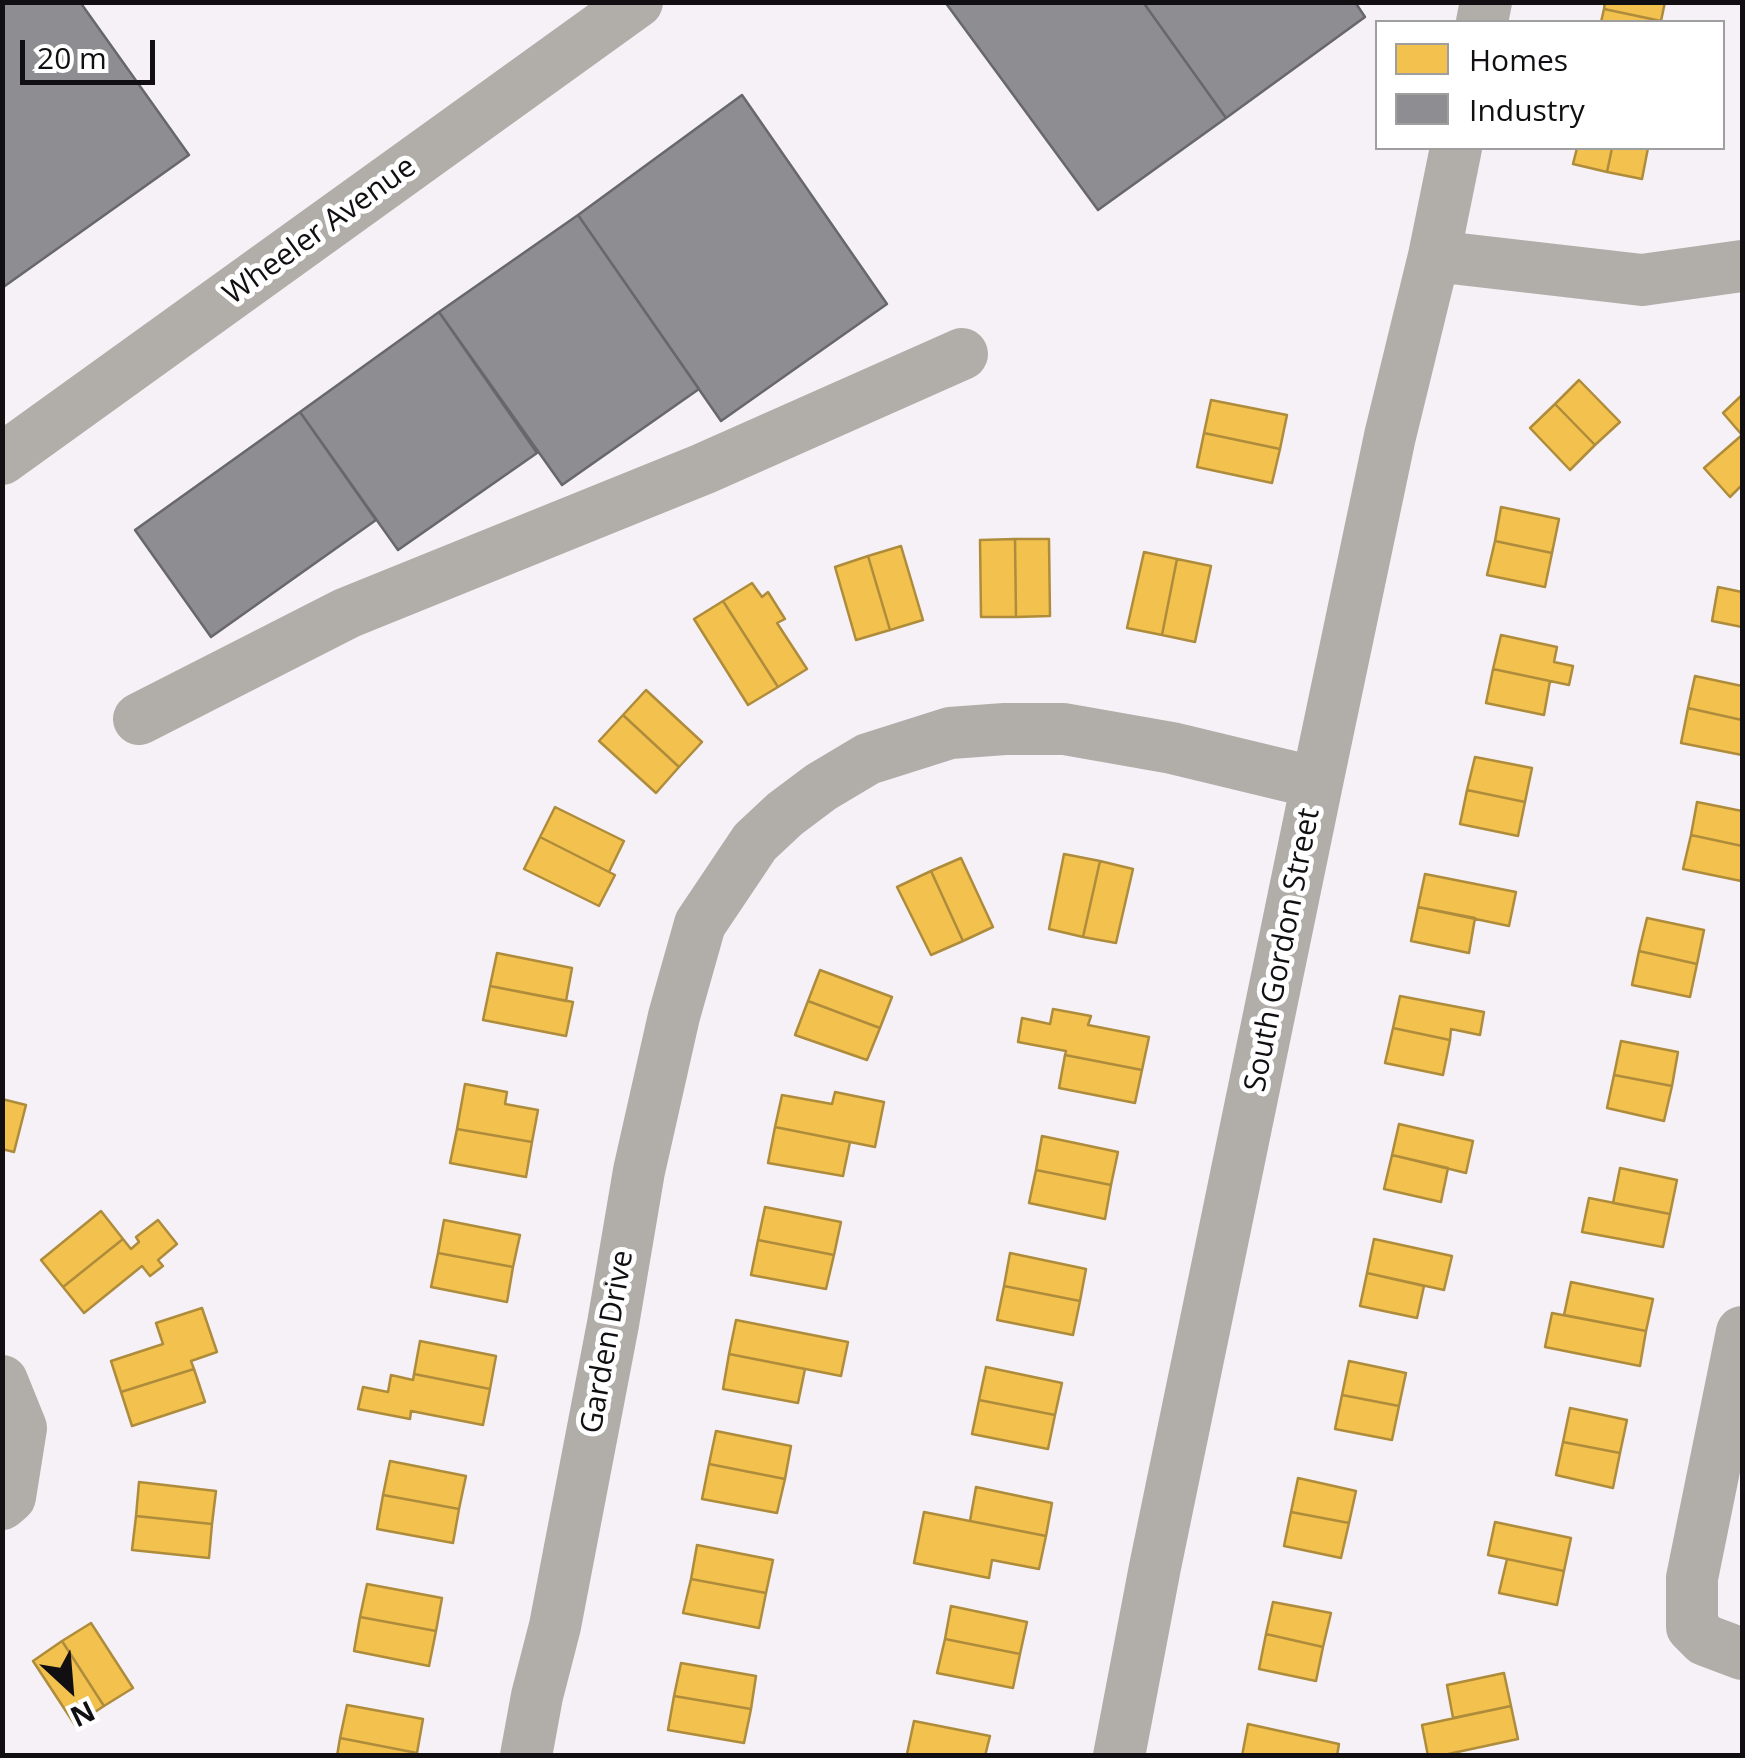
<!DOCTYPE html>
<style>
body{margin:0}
#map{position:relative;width:1745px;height:1758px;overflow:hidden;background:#f5f1f6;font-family:"Open Sans",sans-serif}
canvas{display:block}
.frame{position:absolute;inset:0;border:5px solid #110f12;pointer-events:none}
.legend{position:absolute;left:1375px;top:20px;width:350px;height:130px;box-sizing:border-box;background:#fff;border:2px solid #a09fa0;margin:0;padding:12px 18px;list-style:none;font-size:30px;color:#110f12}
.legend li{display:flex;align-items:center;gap:20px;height:50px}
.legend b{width:50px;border:2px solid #a09fa0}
.north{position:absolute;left:20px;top:1638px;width:100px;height:100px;-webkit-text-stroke:8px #fff;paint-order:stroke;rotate:154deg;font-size:28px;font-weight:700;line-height:40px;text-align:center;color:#110f12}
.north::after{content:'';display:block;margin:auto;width:35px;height:45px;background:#110f12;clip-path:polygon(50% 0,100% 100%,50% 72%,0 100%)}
.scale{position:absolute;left:20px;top:40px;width:135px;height:45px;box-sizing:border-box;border:5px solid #110f12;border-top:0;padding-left:12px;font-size:30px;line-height:35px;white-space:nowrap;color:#110f12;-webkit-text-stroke:8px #fff;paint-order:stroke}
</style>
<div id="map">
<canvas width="1745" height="1758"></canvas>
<div class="frame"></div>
<ul class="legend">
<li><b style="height:28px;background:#f2c14e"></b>Homes</li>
<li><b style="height:28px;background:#8d8d92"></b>Industry</li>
</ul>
<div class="north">N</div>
<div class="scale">20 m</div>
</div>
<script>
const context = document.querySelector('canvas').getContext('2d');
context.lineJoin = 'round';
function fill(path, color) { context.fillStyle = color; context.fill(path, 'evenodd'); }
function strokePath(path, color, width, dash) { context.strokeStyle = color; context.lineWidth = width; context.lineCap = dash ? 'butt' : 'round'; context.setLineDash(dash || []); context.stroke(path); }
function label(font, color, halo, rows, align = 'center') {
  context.font = font + ' "Open Sans",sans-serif'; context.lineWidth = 10; context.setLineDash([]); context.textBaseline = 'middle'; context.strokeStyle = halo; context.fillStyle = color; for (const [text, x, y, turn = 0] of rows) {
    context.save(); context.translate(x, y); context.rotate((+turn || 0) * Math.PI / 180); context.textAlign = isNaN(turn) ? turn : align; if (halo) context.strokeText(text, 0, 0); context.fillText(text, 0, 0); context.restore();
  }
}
const homes = new Path2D(`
 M 1605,2 L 1665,2 L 1661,21 L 1604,9 Z
 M 1604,9 L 1661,21 L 1661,22 L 1601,22 Z
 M 1577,148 L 1612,148 L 1607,172 L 1573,164 Z
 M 1612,148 L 1648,148 L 1642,179 L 1607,172 Z
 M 1579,380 L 1620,422 L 1595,445 L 1555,404 Z
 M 1742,395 L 1742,435 L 1723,413 Z
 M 1211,400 L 1287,415 L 1280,449 L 1204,433 Z
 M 1555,404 L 1595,445 L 1570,470 L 1530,428 Z
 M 1204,433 L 1280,449 L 1272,483 L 1197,467 Z
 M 1742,435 L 1742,485 L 1730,497 L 1704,468 Z
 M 1501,507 L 1559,519 L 1552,553 L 1495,541 Z
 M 1015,539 L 1016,617 L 981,617 L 980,540 Z
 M 1015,539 L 1049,539 L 1050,616 L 1016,617 Z
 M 1495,541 L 1552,553 L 1545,587 L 1487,575 Z
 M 901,546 L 923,620 L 890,630 L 868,556 Z
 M 1144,552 L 1177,559 L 1162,635 L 1127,628 Z
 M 868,556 L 890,630 L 856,640 L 835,567 Z
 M 1177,559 L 1211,566 L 1195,642 L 1162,635 Z
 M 752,583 L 762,597 L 768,592 L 785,619 L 777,623 L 807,669 L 778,687 L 723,601 Z
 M 1718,587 L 1742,592 L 1742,627 L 1712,621 Z
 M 723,601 L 778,687 L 748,705 L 694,619 Z
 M 1501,635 L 1557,647 L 1554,662 L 1573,666 L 1569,685 L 1493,669 Z
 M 1493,669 L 1550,681 L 1544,715 L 1486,703 Z
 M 1695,676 L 1742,686 L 1742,720 L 1688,708 Z
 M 646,690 L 702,742 L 679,767 L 623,715 Z
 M 1688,708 L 1742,720 L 1742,755 L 1681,743 Z
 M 623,715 L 679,767 L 656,793 L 599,741 Z
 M 1475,757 L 1532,768 L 1525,802 L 1467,790 Z
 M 1467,790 L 1525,802 L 1518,836 L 1460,824 Z
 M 1697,802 L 1742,811 L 1742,846 L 1691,835 Z
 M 555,807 L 624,841 L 609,872 L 540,837 Z
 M 1691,835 L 1742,846 L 1741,881 L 1683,869 Z
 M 540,837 L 615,875 L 599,906 L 524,869 Z
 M 1064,854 L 1100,861 L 1083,937 L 1049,929 Z
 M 961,858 L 993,927 L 963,941 L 931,871 Z
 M 1100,861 L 1133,869 L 1116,943 L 1083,937 Z
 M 931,871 L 963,941 L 931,955 L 897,887 Z
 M 1425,874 L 1516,892 L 1509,926 L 1418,907 Z
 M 1418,907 L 1475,918 L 1469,953 L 1411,941 Z
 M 1647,918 L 1704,930 L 1697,964 L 1639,951 Z
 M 1639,951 L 1697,964 L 1690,997 L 1632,985 Z
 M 497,953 L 572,968 L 566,1001 L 490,986 Z
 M 820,970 L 892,997 L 880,1028 L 808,1001 Z
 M 490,986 L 573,1002 L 566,1036 L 483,1020 Z
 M 1400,996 L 1484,1012 L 1480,1035 L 1451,1029 L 1450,1040 L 1393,1028 Z
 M 808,1001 L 880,1028 L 867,1060 L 795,1035 Z
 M 1053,1009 L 1091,1016 L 1088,1025 L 1149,1037 L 1142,1070 L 1065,1055 L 1066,1051 L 1018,1042 L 1022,1018 L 1050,1024 Z
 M 1393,1028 L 1450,1040 L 1443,1075 L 1385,1063 Z
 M 1621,1041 L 1678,1052 L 1672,1086 L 1614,1075 Z
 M 1065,1055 L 1142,1070 L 1135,1103 L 1059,1088 Z
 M 1614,1075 L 1672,1086 L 1664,1121 L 1607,1108 Z
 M 465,1084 L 507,1092 L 505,1104 L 538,1110 L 532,1142 L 457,1129 Z
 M 835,1092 L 884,1102 L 875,1147 L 775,1127 L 782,1095 L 832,1104 Z
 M 2,1099 L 26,1105 L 14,1152 L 2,1149 Z
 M 1399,1124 L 1473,1141 L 1466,1173 L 1392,1155 Z
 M 775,1127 L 850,1142 L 843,1176 L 768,1163 Z
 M 457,1129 L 532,1142 L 526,1177 L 450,1163 Z
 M 1042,1136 L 1118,1152 L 1111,1185 L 1036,1170 Z
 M 1392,1155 L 1448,1168 L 1441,1202 L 1384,1189 Z
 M 1620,1168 L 1677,1180 L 1670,1214 L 1613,1203 Z
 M 1036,1170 L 1111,1185 L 1105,1219 L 1029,1203 Z
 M 1589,1198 L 1670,1214 L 1663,1247 L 1582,1232 Z
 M 765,1207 L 841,1222 L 834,1255 L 758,1240 Z
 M 101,1211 L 123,1239 L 63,1287 L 41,1260 Z
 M 158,1220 L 177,1244 L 158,1260 L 163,1266 L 150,1276 L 142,1266 L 84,1313 L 63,1287 L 123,1239 L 131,1249 L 139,1242 L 136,1237 Z
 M 444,1220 L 520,1235 L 513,1267 L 438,1253 Z
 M 1374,1239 L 1452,1256 L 1444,1290 L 1367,1273 Z
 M 758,1240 L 834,1255 L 826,1289 L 751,1275 Z
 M 438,1253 L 513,1267 L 507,1302 L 431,1287 Z
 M 1010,1253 L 1086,1269 L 1080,1301 L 1004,1286 Z
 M 1367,1273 L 1424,1286 L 1417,1318 L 1360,1306 Z
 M 1571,1282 L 1653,1299 L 1646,1331 L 1564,1315 Z
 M 1004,1286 L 1080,1301 L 1073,1335 L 997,1320 Z
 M 202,1308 L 217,1352 L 191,1361 L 194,1369 L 121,1392 L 111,1361 L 163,1344 L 156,1323 Z
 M 1552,1313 L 1646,1331 L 1640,1366 L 1545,1347 Z
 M 736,1320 L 848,1342 L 841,1376 L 729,1354 Z
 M 420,1341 L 496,1356 L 490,1389 L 414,1374 Z
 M 729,1354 L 805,1369 L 798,1403 L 723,1389 Z
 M 1349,1361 L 1406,1373 L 1399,1406 L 1342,1395 Z
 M 986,1367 L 1062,1383 L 1055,1415 L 979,1400 Z
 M 194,1369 L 205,1402 L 132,1426 L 121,1392 Z
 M 414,1374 L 490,1389 L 483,1425 L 411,1411 L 410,1419 L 358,1409 L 363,1387 L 388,1392 L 391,1375 L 413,1380 Z
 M 1342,1395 L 1399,1406 L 1392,1440 L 1335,1429 Z
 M 979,1400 L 1055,1415 L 1048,1449 L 972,1434 Z
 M 1570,1408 L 1627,1420 L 1620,1453 L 1563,1442 Z
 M 716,1431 L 791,1446 L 785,1479 L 709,1464 Z
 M 1563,1442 L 1620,1453 L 1613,1488 L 1556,1475 Z
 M 390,1461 L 466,1476 L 459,1509 L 383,1495 Z
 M 709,1464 L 785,1479 L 777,1513 L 702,1499 Z
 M 1298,1478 L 1356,1491 L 1349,1523 L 1291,1512 Z
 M 139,1482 L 216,1491 L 212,1524 L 136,1516 Z
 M 976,1487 L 1052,1503 L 1046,1536 L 970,1521 Z
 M 383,1495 L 459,1509 L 453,1543 L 377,1529 Z
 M 924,1512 L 1046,1536 L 1039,1569 L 992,1560 L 989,1578 L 914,1563 Z
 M 1291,1512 L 1349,1523 L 1341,1558 L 1284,1546 Z
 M 136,1516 L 212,1524 L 209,1558 L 132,1550 Z
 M 1495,1522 L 1571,1538 L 1564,1571 L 1488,1555 Z
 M 697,1545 L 773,1560 L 766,1593 L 691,1579 Z
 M 1507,1559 L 1564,1571 L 1557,1605 L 1499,1593 Z
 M 691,1579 L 766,1593 L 759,1628 L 683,1613 Z
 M 367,1584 L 442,1598 L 436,1631 L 360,1617 Z
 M 1273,1602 L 1331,1613 L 1323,1647 L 1266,1634 Z
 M 951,1606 L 1027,1622 L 1020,1654 L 945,1639 Z
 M 360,1617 L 436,1631 L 429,1666 L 354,1651 Z
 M 91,1623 L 133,1688 L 104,1706 L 62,1641 Z
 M 1266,1634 L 1323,1647 L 1316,1681 L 1259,1669 Z
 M 945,1639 L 1020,1654 L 1013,1688 L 937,1673 Z
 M 62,1641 L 104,1706 L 75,1725 L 33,1661 Z
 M 681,1663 L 756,1676 L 751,1709 L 674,1696 Z
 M 1504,1673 L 1511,1706 L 1453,1718 L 1447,1685 Z
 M 674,1696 L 751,1709 L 744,1743 L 668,1730 Z
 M 347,1705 L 423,1719 L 417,1753 L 340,1738 Z
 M 1511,1706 L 1518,1739 L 1439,1756 L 1428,1756 L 1422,1725 Z
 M 914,1721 L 990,1736 L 985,1756 L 907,1754 Z
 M 1248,1724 L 1339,1744 L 1337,1756 L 1242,1756 Z
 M 340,1738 L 417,1753 L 416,1756 L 337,1756 Z`);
fill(homes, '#f2c14e');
strokePath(homes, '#ae8c3c', 2.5);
const industry = new Path2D(`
 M 2,2 L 80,2 L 189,155 L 2,288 Z
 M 945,2 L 1143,2 L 1226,118 L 1098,210 Z
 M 1143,2 L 1355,2 L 1365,17 L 1226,118 Z
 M 742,95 L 887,304 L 721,421 L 578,215 Z
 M 578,215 L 699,389 L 562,485 L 439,312 Z
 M 439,312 L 537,453 L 398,550 L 300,412 Z
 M 300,412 L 376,520 L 211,637 L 135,530 Z`);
fill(industry, '#8d8d92');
strokePath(industry, '#68676c', 2.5);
strokePath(new Path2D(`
 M 1482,22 L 1486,2
 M 1434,256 L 1642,280 L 1742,266
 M 2,459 L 637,2
 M 139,719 L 347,613 L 703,469 L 962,354
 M 1742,1332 L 1692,1578 L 1692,1627 L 1705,1640 L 1742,1654
 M 2,1381 L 21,1428 L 10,1497 L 2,1504
 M 526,1756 L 537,1696 L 555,1626 L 613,1324 L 639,1171 L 674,1016 L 700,924 L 755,842 L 785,814 L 821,787 L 868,759 L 950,733 L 1005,729 L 1064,729 L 1172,748 L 1317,783
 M 1119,1756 L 1155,1567 L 1317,783 L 1390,436 L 1434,256 L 1456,148`), '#b1ada8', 52);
label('30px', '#110f12', '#fff', [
 ["Wheeler Avenue",320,231,-36],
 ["South Gordon Street",1283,950,-79],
 ["Garden Drive",608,1342,-80]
]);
</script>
